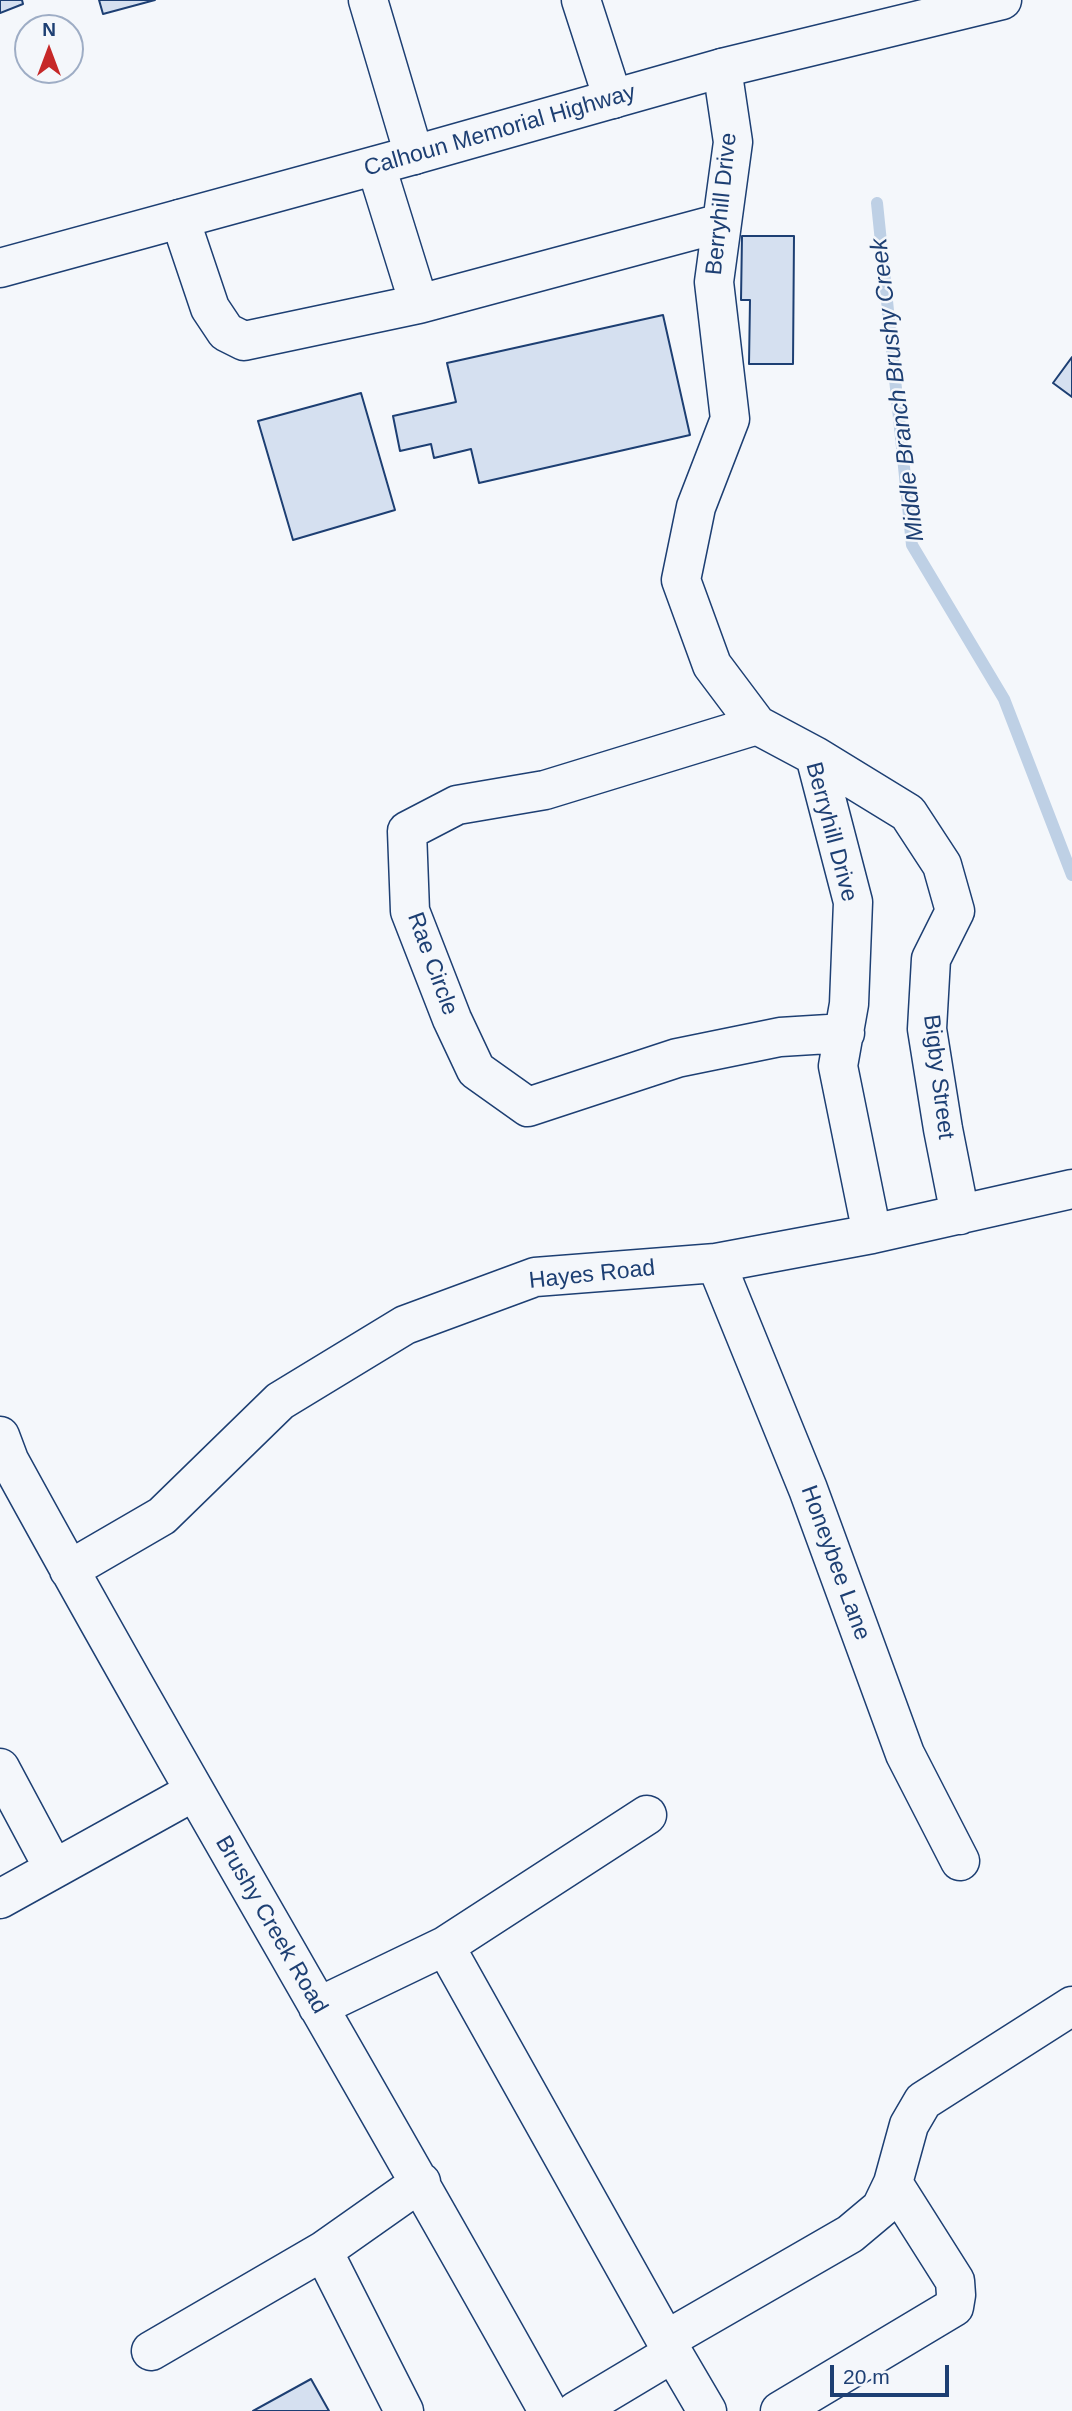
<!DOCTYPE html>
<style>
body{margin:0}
#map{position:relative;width:1072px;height:2411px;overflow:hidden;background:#f4f7fb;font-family:Helvetica,sans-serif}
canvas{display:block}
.north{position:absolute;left:14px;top:14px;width:70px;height:70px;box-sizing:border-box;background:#f4f7fb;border:2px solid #9eadc5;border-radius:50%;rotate:0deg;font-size:19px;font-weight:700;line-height:28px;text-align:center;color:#1d3f73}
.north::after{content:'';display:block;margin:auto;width:24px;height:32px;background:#c62828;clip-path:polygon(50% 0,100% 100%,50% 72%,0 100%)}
.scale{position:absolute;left:830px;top:2365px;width:119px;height:32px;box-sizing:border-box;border:4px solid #1d3f73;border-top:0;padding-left:9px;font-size:21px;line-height:24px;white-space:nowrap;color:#1d3f73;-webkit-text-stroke:5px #f4f7fb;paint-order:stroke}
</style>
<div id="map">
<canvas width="1072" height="2411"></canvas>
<div class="north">N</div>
<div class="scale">20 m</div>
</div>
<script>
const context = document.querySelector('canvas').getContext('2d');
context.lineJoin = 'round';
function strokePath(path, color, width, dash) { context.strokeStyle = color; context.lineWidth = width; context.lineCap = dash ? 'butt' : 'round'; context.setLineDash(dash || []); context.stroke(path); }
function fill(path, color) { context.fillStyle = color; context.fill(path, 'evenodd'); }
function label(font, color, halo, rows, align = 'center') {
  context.font = font + ' Helvetica,sans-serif'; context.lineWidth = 5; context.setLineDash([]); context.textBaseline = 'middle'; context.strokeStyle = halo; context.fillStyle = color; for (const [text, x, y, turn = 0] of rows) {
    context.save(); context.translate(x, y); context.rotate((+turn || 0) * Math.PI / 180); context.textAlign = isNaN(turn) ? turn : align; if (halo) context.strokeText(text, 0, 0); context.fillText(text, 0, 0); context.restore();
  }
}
strokePath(new Path2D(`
 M 877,203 L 912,545 L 1004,699 L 1072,875`), '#bed0e5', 12);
const building = new Path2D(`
 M 0,0 L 22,0 L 23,4 L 0,13 Z
 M 99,0 L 155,0 L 103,14 Z
 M 742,236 L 794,236 L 793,364 L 749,364 L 750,300 L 741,300 Z
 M 663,315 L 690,435 L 479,483 L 471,449 L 434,458 L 431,444 L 400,451 L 393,416 L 456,402 L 447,363 Z
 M 1072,357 L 1072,397 L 1053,383 Z
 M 361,393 L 395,510 L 293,540 L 258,421 Z
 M 311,2379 L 329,2411 L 253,2411 Z`);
fill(building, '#d5e0f0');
strokePath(building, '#1d3f73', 2);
const minor = new Path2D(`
 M 368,0 L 414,155
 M 581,0 L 613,99
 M 722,68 L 733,142 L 714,282 L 730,419 L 696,507 L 681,580 L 712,665 L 757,725 L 815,756 L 853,902 L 849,1004 L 838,1066 L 872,1234
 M 376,166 L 419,304 L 721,223
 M 180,219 L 210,308 L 226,332 L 244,341 L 419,304
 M 757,725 L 545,790 L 457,805 L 407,831 L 410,911 L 452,1019 L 476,1070 L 528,1107 L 677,1058 L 780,1037 L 845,1033
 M 815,756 L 908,813 L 942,865 L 955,911 L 931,959 L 927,1029 L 943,1129 L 960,1215
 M 716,1263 L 808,1489 L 905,1754 L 960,1861
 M 0,1436 L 9,1460 C 184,1780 371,2092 548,2411
 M 69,1570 L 162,1516 L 280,1401 L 405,1325 L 535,1277 L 716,1263 L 872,1234 L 1072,1189
 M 0,1768 L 54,1869
 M 0,1899 L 193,1792
 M 445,1946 L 647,1815
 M 318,2007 L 445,1946 L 673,2353 L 576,2411
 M 323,2251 L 404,2411
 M 666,2340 L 850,2234 L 881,2208 L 893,2183 L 909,2125 L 923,2101 L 1072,2006
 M 151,2351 L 323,2251 L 421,2182
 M 673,2353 L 707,2411
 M 780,2411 L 954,2307 L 956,2295 L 955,2281 L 893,2183`);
const highway = new Path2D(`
 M 0,268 L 414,155 L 722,68 L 1002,0`);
strokePath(minor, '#1d3f73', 41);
strokePath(highway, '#1d3f73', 41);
strokePath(minor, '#f4f7fb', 38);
strokePath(highway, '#f4f7fb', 38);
label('23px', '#1d3f73', '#f4f7fb', [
 ["Calhoun Memorial Highway",500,131,-16],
 ["Berryhill Drive",722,204,-84],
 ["Berryhill Drive",831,832,75],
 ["Rae Circle",432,964,70],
 ["Bigby Street",938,1077,83],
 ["Hayes Road",592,1275,-6],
 ["Honeybee Lane",835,1563,70],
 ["Brushy Creek Road",271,1925,60]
]);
label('italic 24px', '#1d3f73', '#f4f7fb', [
 ["Middle Branch Brushy Creek",898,390,-97]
]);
</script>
